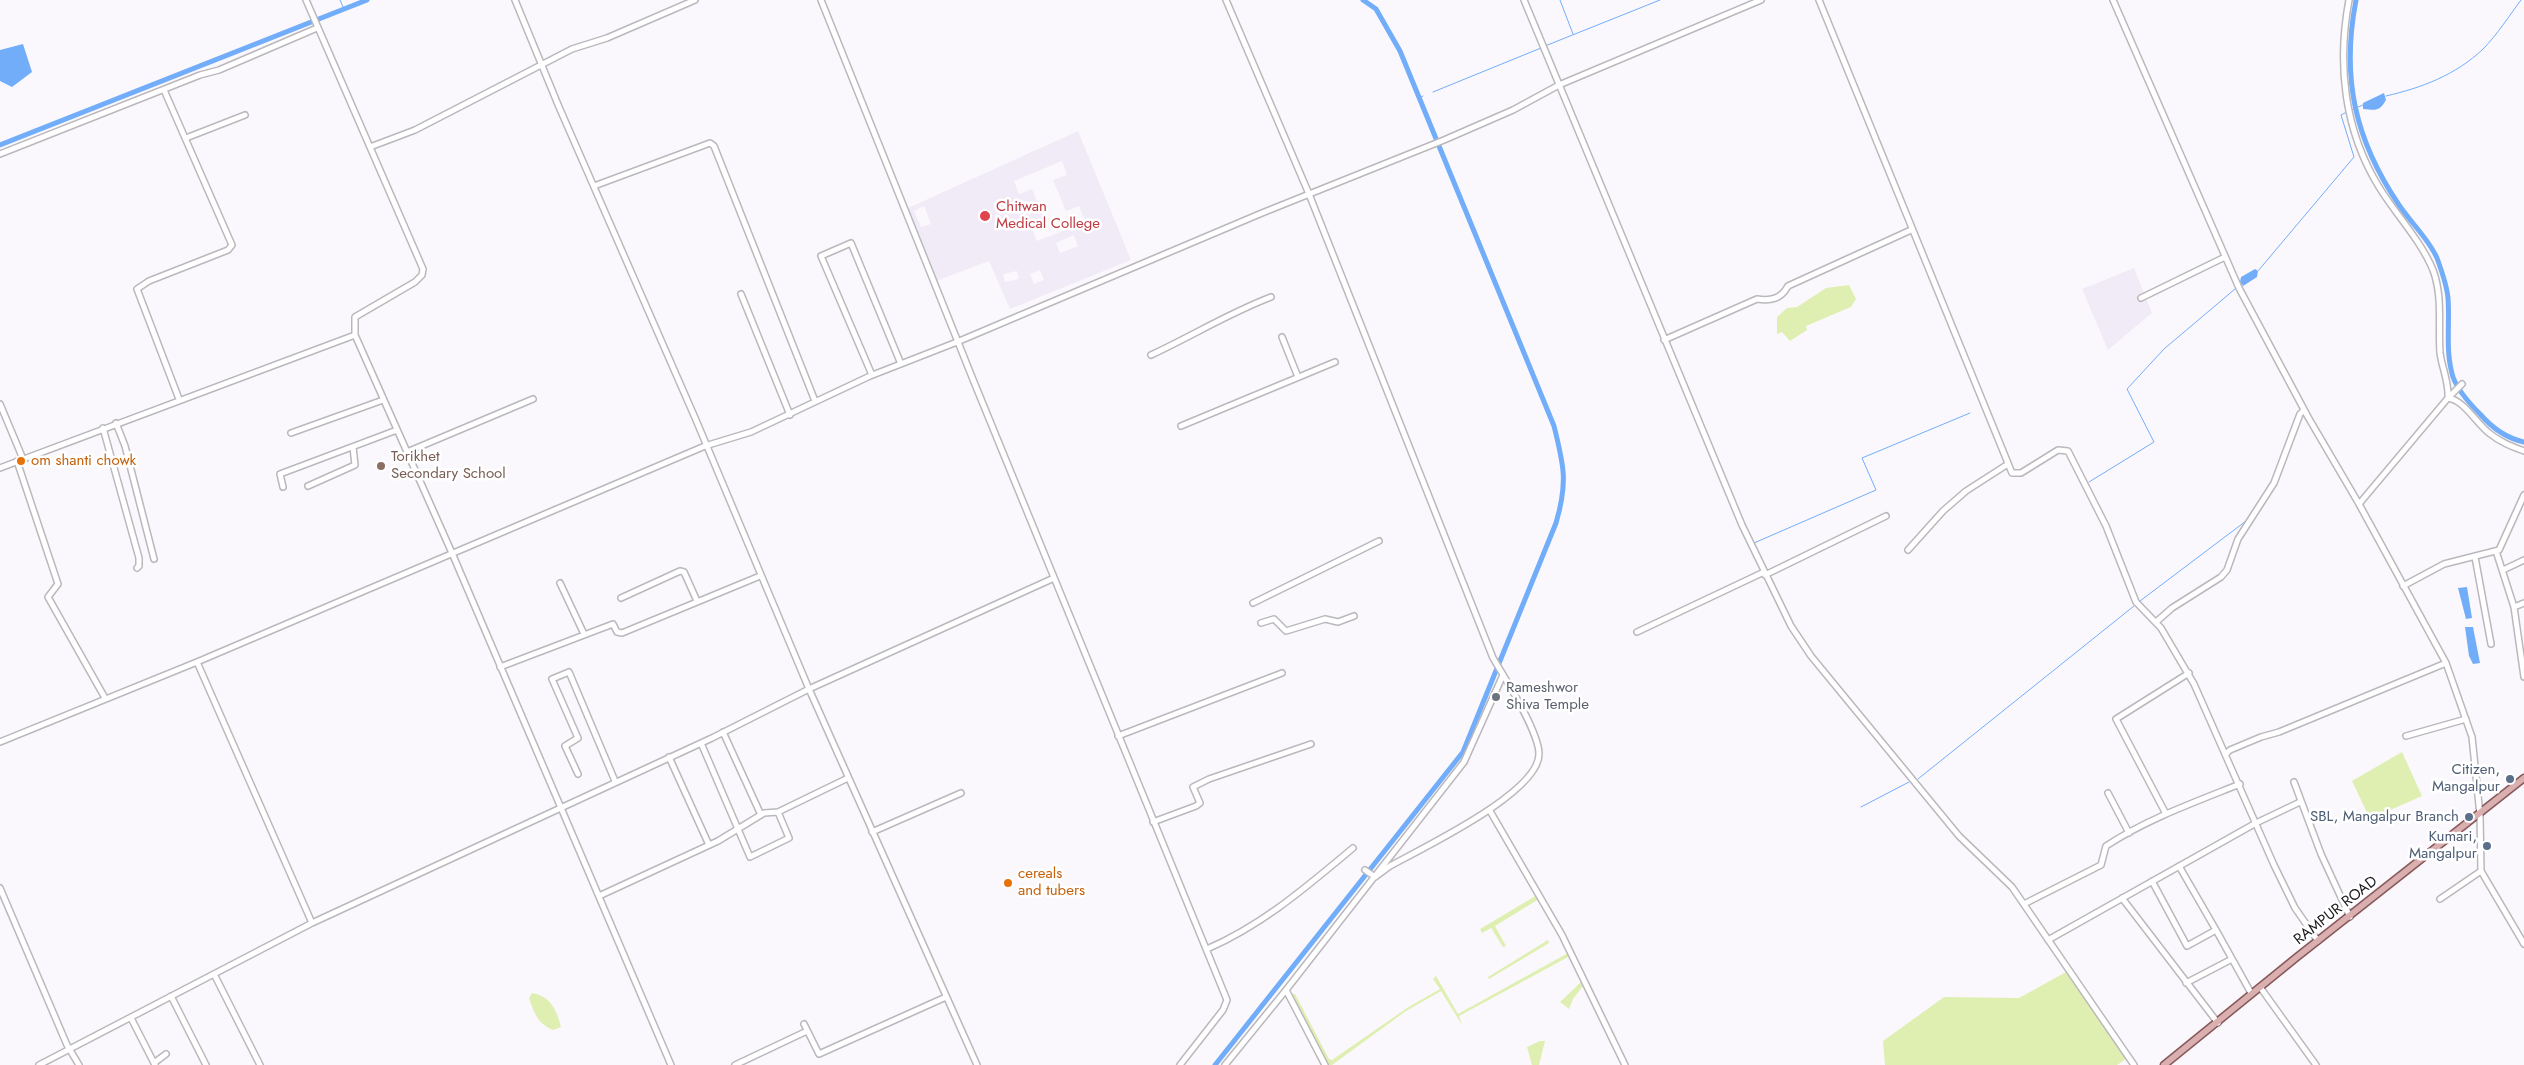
<!DOCTYPE html>
<style>
body{margin:0}
canvas{display:block;background:#faf8fd}
</style>
<canvas width="2524" height="1065"></canvas>
<script>
const context = document.querySelector('canvas').getContext('2d');
context.lineJoin = 'round';
function fill(path, color) { context.fillStyle = color; context.fill(path, 'evenodd'); }
function strokePath(path, color, width, dash) { context.strokeStyle = color; context.lineWidth = width; context.lineCap = dash ? 'butt' : 'round'; context.setLineDash(dash || []); context.stroke(path); }
function label(font, color, halo, rows, align = 'center') {
  context.font = font + ' Jost,sans-serif'; context.lineWidth = 5; context.setLineDash([]); context.textBaseline = 'middle'; context.strokeStyle = halo; context.fillStyle = color; for (const [text, x, y, turn = 0] of rows) {
    context.save(); context.translate(x, y); context.rotate((+turn || 0) * Math.PI / 180); context.textAlign = isNaN(turn) ? turn : align; if (halo) context.strokeText(text, 0, 0); context.fillText(text, 0, 0); context.restore();
  }
}
fill(new Path2D(`
 M 1078,131 L 1131,260 L 1010,309 L 989,261 L 936,281 L 908,208 ZM 1062,161 L 1067,175 L 1053,180 L 1066,211 L 1079,206 L 1086,222 L 1037,241 L 1031,226 L 1045,220 L 1032,189 L 1019,194 L 1014,181 ZM 924,206 L 931,224 L 921,227 L 914,211 ZM 1074,235 L 1078,246 L 1060,253 L 1056,243 ZM 1040,270 L 1044,280 L 1034,284 L 1030,274 ZM 1017,271 L 1019,279 L 1005,282 L 1003,274 Z
 M 2134,268 L 2152,313 L 2108,350 L 2082,289 Z`), '#f1ebf7');
fill(new Path2D(`
 M 1849,285 L 1856,299 L 1851,307 L 1806,326 L 1807,330 L 1790,341 L 1782,332 L 1777,334 L 1777,317 L 1787,308 L 1797,307 L 1826,288 Z
 M 2402,752 L 2422,796 L 2370,819 L 2352,781 Z
 M 1537,895 L 1539,899 L 1495,926 L 1506,946 L 1503,947 L 1491,928 L 1482,933 L 1480,929 Z
 M 1548,940 L 1549,943 L 1489,979 L 1488,977 Z
 M 1568,953 L 1570,956 L 1459,1016 L 1462,1025 L 1441,991 L 1406,1011 L 1332,1065 L 1329,1065 L 1292,994 L 1295,994 L 1329,1059 L 1332,1060 L 1407,1008 L 1440,989 L 1433,979 L 1436,976 L 1458,1014 Z
 M 2066,972 L 2126,1059 L 2117,1065 L 1885,1065 L 1883,1041 L 1944,997 L 2019,998 Z
 M 1581,982 L 1583,986 L 1573,999 L 1569,1009 L 1560,1002 Z
 M 532,993 C 551,996 557,1011 561,1027 L 553,1030 C 538,1024 534,1013 529,998 Z
 M 1540,1041 L 1545,1041 L 1539,1065 L 1532,1065 L 1527,1047 Z`), '#dfefb1');
fill(new Path2D(`
 M 23,44 L 32,72 L 12,87 L 0,81 L 0,50 Z
 M 2384,93 L 2386,100 C 2379,112 2376,110 2363,109 L 2363,103 Z
 M 2255,269 L 2258,271 L 2257,277 L 2243,286 L 2240,282 L 2241,277 Z
 M 2467,587 L 2472,618 L 2466,619 L 2458,588 Z
 M 2465,627 L 2473,627 L 2480,663 L 2473,664 L 2469,656 Z`), '#72adfa');
strokePath(new Path2D(`
 M 340,0 L 344,9
 M 1560,0 L 1573,34
 M 1545,46 L 1660,0
 M 1433,92 L 1541,48
 M 2386,96 C 2421,88 2456,75 2483,49 C 2497,35 2509,16 2521,0
 M 1419,98 L 1423,96
 M 2351,110 L 2363,105
 M 2258,271 L 2354,157 L 2341,115 L 2347,112
 M 2089,482 L 2154,442 L 2127,389 L 2164,349 L 2235,289
 M 1754,543 L 1876,490 L 1862,458 L 1970,413
 M 2140,601 L 2246,521
 M 1918,779 L 2134,606
 M 1861,807 L 1909,782`), '#72adfa', 1);
strokePath(new Path2D(`
 M 2356,0 C 2341,78 2355,140 2399,205 C 2411,223 2428,238 2437,258 C 2441,269 2447,286 2448,298 C 2450,325 2445,351 2453,377 C 2458,391 2470,404 2480,414 C 2492,428 2506,438 2524,442
 M 0,145 L 367,0
 M 1215,1065 L 1463,752 L 1556,523 C 1568,482 1564,466 1554,426 L 1400,51 L 1376,9 L 1363,0`), '#72adfa', 5);
const minor = new Path2D(`
 M 306,0 L 423,269 L 422,275 L 415,282 L 355,317 L 355,335
 M 515,0 L 559,107 L 696,420 L 809,689 L 977,1065
 M 821,0 L 974,382 L 1227,1000 L 1223,1010 L 1180,1065
 M 1226,0 L 1309,194 L 1493,658 C 1505,678 1539,732 1539,754 C 1539,793 1422,848 1390,866 L 1375,877
 M 1524,0 L 1742,525 L 1791,626 L 1811,656 L 1959,836 L 2012,887 L 2134,1065
 M 1819,0 L 2012,473 L 2021,473 L 2058,450 L 2068,451 L 2106,526 L 2136,602 L 2161,628 L 2194,684 L 2274,865 L 2295,908 L 2318,941
 M 2113,0 L 2239,288 L 2308,417 L 2359,504 L 2446,663 L 2472,737 L 2480,815 L 2481,871 L 2524,944
 M 2349,0 C 2337,64 2344,130 2379,187 C 2396,215 2420,239 2433,270 C 2443,297 2438,325 2440,353 C 2442,368 2449,382 2448,398 L 2359,504
 M 164,90 L 232,245 L 228,250 L 149,281 L 137,289 L 179,399
 M 186,138 L 245,115
 M 370,147 L 415,130 L 572,49 L 607,38 L 695,0
 M 0,154 L 200,75 L 219,70 L 317,28
 M 594,186 L 710,143 L 714,146 L 815,401
 M 741,294 L 790,415
 M 2141,298 L 2225,257
 M 1282,337 L 1298,377
 M 1664,340 L 1757,299 C 1771,301 1781,299 1788,286 L 1911,230
 M 1151,355 C 1192,336 1229,313 1271,297
 M 872,375 L 821,256 L 851,243 L 901,364
 M 2449,397 L 2462,384
 M 2448,398 C 2464,400 2476,423 2489,433 C 2500,442 2511,446 2524,451
 M 0,404 L 23,459
 M 116,423 L 125,446 L 154,559
 M 1181,426 L 1335,362
 M 103,428 L 139,558 L 139,566 L 137,568
 M 291,433 L 383,400
 M 407,452 L 533,399
 M 17,461 L 58,584 L 48,597 L 105,698
 M 0,468 L 355,335 L 452,553 L 671,1065
 M 308,486 L 355,465 L 353,447
 M 283,487 L 280,474 L 397,430
 M 1908,550 L 1943,511 L 1966,491 L 2008,464
 M 2496,551 L 2514,607 L 2524,677
 M 2475,557 L 2491,644
 M 2503,570 L 2524,560
 M 1765,575 L 1886,516
 M 560,583 L 584,634
 M 2403,586 L 2444,564 L 2499,550 L 2524,495
 M 621,598 L 680,571 L 684,572 L 697,601
 M 1253,603 L 1379,541
 M 2514,607 L 2524,603
 M 2156,622 L 2172,608 L 2221,577 L 2227,570 L 2238,539 L 2274,483 L 2300,414 L 2304,410
 M 1261,623 L 1274,619 L 1286,631 L 1325,619 L 1338,622 L 1354,616
 M 1637,632 L 1764,572
 M 197,662 L 312,923
 M 500,667 L 613,624 L 617,632 L 622,633 L 760,576
 M 723,732 L 761,815
 M 1118,736 L 1282,673
 M 2406,736 L 2466,719
 M 0,742 L 197,662 L 705,446 L 751,432 L 870,376 L 957,342 L 1262,213 L 1444,140 L 1513,110 L 1559,85 L 1761,0
 M 701,743 L 750,857 L 789,838 L 778,812
 M 2227,753 L 2230,750 L 2261,737 L 2279,732 L 2446,663
 M 669,757 L 709,845
 M 578,774 L 565,746 L 578,738 L 552,679 L 569,672 L 615,781
 M 2294,782 L 2321,854 L 2350,917
 M 2108,793 L 2129,833
 M 1490,811 L 1562,935 L 1625,1065
 M 2166,814 L 2116,719 L 2189,673
 M 1153,822 L 1196,806 L 1200,803 L 1193,787 L 1209,779 L 1311,744
 M 872,832 L 961,793
 M 2179,866 L 2216,930
 M 1365,870 L 1375,877
 M 2152,881 L 2187,946 L 2216,930 L 2251,993
 M 0,888 L 67,1045 L 79,1065
 M 599,896 L 718,841 L 764,813 L 778,812 L 848,778
 M 2122,898 L 2218,1023
 M 2440,899 L 2481,871
 M 2024,904 L 2101,865 L 2106,846 C 2147,819 2195,802 2240,784
 M 2048,940 L 2256,823 L 2300,802
 M 1207,949 C 1264,924 1306,887 1353,848
 M 214,974 L 260,1065
 M 2186,983 L 2232,959
 M 2260,987 L 2316,1065
 M 171,996 L 206,1065
 M 131,1018 L 155,1065
 M 804,1024 L 819,1054 L 946,997
 M 154,1063 L 166,1054
 M 39,1065 L 312,923 L 712,738 L 809,689 L 1054,578
 M 735,1065 L 807,1031
 M 1225,1065 L 1286,990
 M 1325,1065 L 1286,990 L 1464,762 L 1503,675`);
const major = new Path2D(`
 M 2164,1065 L 2297,957 L 2524,778`);
strokePath(minor, '#bbb8bd', 8);
strokePath(major, '#875859', 9);
strokePath(minor, '#fff', 5);
strokePath(major, '#daafaf', 6);
for (const [x, y, r, color] of [
 [985,216,6,"#e0444e"],
 [21,461,5,"#e8710a"],
 [381,466,5,"#8d6e63"],
 [1496,697,5,"#6b7280"],
 [2510,779,5,"#5c6f8a"],
 [2469,817,5,"#5c6f8a"],
 [2487,846,5,"#5c6f8a"],
 [1008,883,5,"#e8710a"]
]) { const dot = new Path2D(); dot.arc(x, y, r, 0, 2 * Math.PI); context.fillStyle = color; context.fill(dot); strokePath(dot, '#fff', 2); }
label('15px', '#be3a42', '#fff', [
 ["Chitwan",996,207],
 ["Medical College",996,224]
], 'left');
label('15px', '#785e54', '#fff', [
 ["Torikhet",391,457],
 ["Secondary School",391,474]
], 'left');
label('15px', '#c56008', '#fff', [
 ["om shanti chowk",31,461],
 ["cereals",1018,874],
 ["and tubers",1018,891]
], 'left');
label('15px', '#5b616d', '#fff', [
 ["Rameshwor",1506,688],
 ["Shiva Temple",1506,705]
], 'left');
label('15px', '#4e5e75', '#fff', [
 ["Citizen,",2500,770],
 ["Mangalpur",2500,787],
 ["SBL, Mangalpur Branch",2459,817],
 ["Kumari,",2477,837],
 ["Mangalpur",2477,854]
], 'right');
label('15px', '#1a191b', '#fff', [
 ["RAMPUR ROAD",2336,911,-38]
]);
</script>
